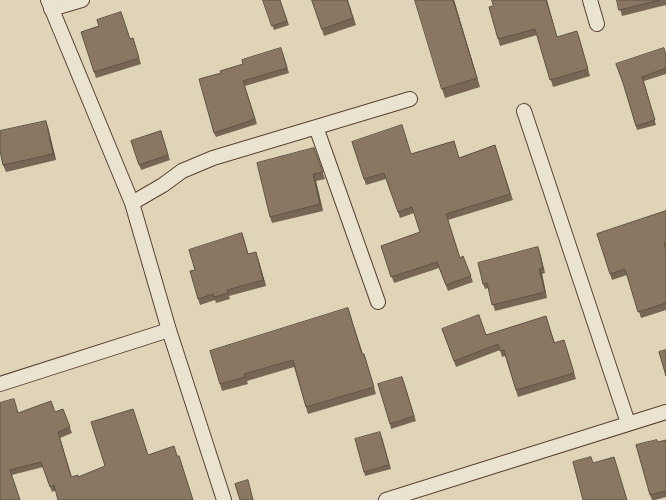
<!DOCTYPE html>
<style>
body{margin:0}
canvas{display:block;background:#dfd4b7}
</style>
<canvas width="666" height="500"></canvas>
<script>
const context = document.querySelector('canvas').getContext('2d');
context.lineJoin = 'round';
function strokePath(path, color, width, dash) { context.strokeStyle = color; context.lineWidth = width; context.lineCap = dash ? 'butt' : 'round'; context.setLineDash(dash || []); context.stroke(path); }
function fill(path, color) { context.fillStyle = color; context.fill(path, 'evenodd'); }
const minor = new Path2D(`
 M 48,0 L 132,203 L 169,330 L 224,500
 M 590,0 L 597,24
 M 51,9 L 82,0
 M 524,111 L 628,423
 M 316,127 L 378,302
 M 132,203 L 163,185 L 182,171 L 213,158 L 410,99
 M 0,384 L 169,330
 M 386,500 L 666,412`);
strokePath(minor, '#5a4232', 16);
strokePath(minor, '#eae3d0', 14);
fill(new Path2D(`
 M 263,0 L 280,0 L 289,25 L 274,30 Z
 M 312,0 L 348,0 L 356,25 L 324,36 Z
 M 454,0 L 480,87 L 445,98 L 442,89 Z
 M 617,0 L 666,0 L 666,5 L 622,16 Z
 M 489,7 L 557,37 L 579,37 L 590,76 L 553,87 L 537,35 L 500,46 Z
 M 121,12 L 130,39 L 133,38 L 141,64 L 96,78 L 94,72 L 99,26 Z
 M 283,53 L 289,73 L 245,86 L 257,124 L 216,137 L 214,133 L 221,73 Z
 M 666,55 L 666,74 L 644,81 L 656,125 L 637,130 L 624,84 Z
 M 48,127 L 56,160 L 6,172 L 3,165 Z
 M 161,131 L 170,160 L 141,170 L 131,141 Z
 M 454,141 L 459,158 L 495,145 L 513,200 L 448,220 L 460,258 L 463,256 L 473,282 L 448,291 L 439,268 L 394,283 L 381,246 L 420,232 L 414,213 L 400,218 L 386,179 L 366,185 L 352,142 L 411,154 Z
 M 314,148 L 325,179 L 316,181 L 323,211 L 272,223 L 270,217 Z
 M 666,211 L 666,310 L 641,318 L 627,275 L 612,280 L 597,234 Z
 M 242,233 L 248,254 L 258,258 L 266,286 L 229,296 L 230,299 L 216,303 L 215,300 L 200,305 L 198,299 L 195,270 Z
 M 540,253 L 545,273 L 542,274 L 547,298 L 495,311 L 488,288 L 485,289 L 483,284 Z
 M 348,308 L 363,354 L 364,354 L 366,360 L 376,394 L 308,414 L 294,367 L 247,381 L 248,384 L 222,391 L 220,384 Z
 M 548,322 L 555,343 L 566,346 L 576,379 L 518,397 L 505,356 L 502,357 L 500,350 L 456,367 L 442,329 L 486,335 Z
 M 404,382 L 416,421 L 391,429 L 390,424 Z
 M 16,405 L 18,413 L 55,412 L 63,409 L 72,433 L 60,438 L 72,477 L 78,477 L 148,454 L 52,492 L 43,467 L 12,475 L 0,500 Z
 M 382,437 L 391,469 L 365,476 L 364,472 Z
 M 666,440 L 666,497 L 655,500 L 652,500 L 650,495 L 658,442 Z`), '#776654');
fill(new Path2D(`
 M 453,0 L 454,0 L 480,87 L 477,78 Z
 M 546,0 L 547,0 L 559,43 L 557,37 Z
 M 46,121 L 48,127 L 56,160 L 53,154 Z
 M 313,174 L 316,181 L 323,211 L 320,204 Z
 M 538,247 L 540,253 L 545,273 L 543,268 Z
 M 256,252 L 258,258 L 266,286 L 263,280 Z
 M 539,269 L 542,274 L 547,298 L 545,292 Z
 M 58,432 L 60,438 L 73,483 L 71,477 Z`), '#615345');
const building = new Path2D(`
 M 263,0 L 280,0 L 287,21 L 272,26 Z
 M 312,0 L 347,0 L 353,18 L 322,29 Z
 M 415,0 L 453,0 L 477,78 L 442,89 Z
 M 492,0 L 546,0 L 557,37 L 577,31 L 588,69 L 550,80 L 535,29 L 498,39 L 489,7 L 493,6 Z
 M 617,0 L 660,0 L 619,10 Z
 M 121,12 L 130,39 L 133,38 L 139,58 L 94,72 L 81,32 L 99,26 L 97,20 Z
 M 281,48 L 287,68 L 243,81 L 255,119 L 214,133 L 199,79 L 221,73 L 220,71 L 243,64 L 242,60 Z
 M 664,48 L 666,55 L 666,68 L 642,77 L 655,120 L 636,126 L 623,83 L 616,64 Z
 M 46,121 L 53,154 L 3,165 L 0,151 L 0,131 Z
 M 402,125 L 411,154 L 454,141 L 459,158 L 495,145 L 510,194 L 446,214 L 460,258 L 463,256 L 471,276 L 446,285 L 437,262 L 391,277 L 381,246 L 420,232 L 412,207 L 398,212 L 384,173 L 364,179 L 352,142 Z
 M 161,131 L 168,155 L 139,165 L 131,141 Z
 M 314,148 L 323,172 L 313,174 L 320,204 L 270,217 L 257,163 Z
 M 666,211 L 666,242 L 664,243 L 666,250 L 666,303 L 638,312 L 625,269 L 610,274 L 597,234 Z
 M 242,233 L 248,254 L 256,252 L 263,280 L 227,290 L 228,293 L 214,297 L 213,294 L 198,299 L 190,271 L 195,270 L 189,250 Z
 M 538,247 L 543,268 L 539,269 L 545,292 L 492,305 L 487,283 L 483,284 L 478,263 Z
 M 348,308 L 362,354 L 364,354 L 374,387 L 306,407 L 293,360 L 244,374 L 245,377 L 220,384 L 210,351 Z
 M 479,315 L 486,335 L 546,316 L 554,343 L 564,340 L 574,373 L 516,390 L 504,350 L 500,351 L 498,344 L 454,361 L 442,329 Z
 M 666,350 L 666,376 L 659,352 Z
 M 402,377 L 414,416 L 390,424 L 378,384 Z
 M 14,399 L 18,413 L 51,401 L 55,412 L 63,409 L 70,427 L 58,432 L 71,477 L 78,475 L 78,477 L 105,466 L 91,422 L 133,409 L 148,455 L 174,446 L 177,456 L 179,456 L 193,500 L 58,500 L 54,485 L 50,487 L 41,462 L 10,470 L 20,500 L 0,500 L 0,403 Z
 M 380,432 L 389,465 L 364,472 L 355,439 Z
 M 657,440 L 658,442 L 666,440 L 666,491 L 650,495 L 636,445 Z
 M 591,457 L 593,463 L 614,457 L 627,500 L 583,500 L 573,462 Z
 M 248,480 L 253,500 L 240,500 L 235,484 Z`);
fill(building, '#8a7762');
strokePath(building, '#615345', 1);
</script>
